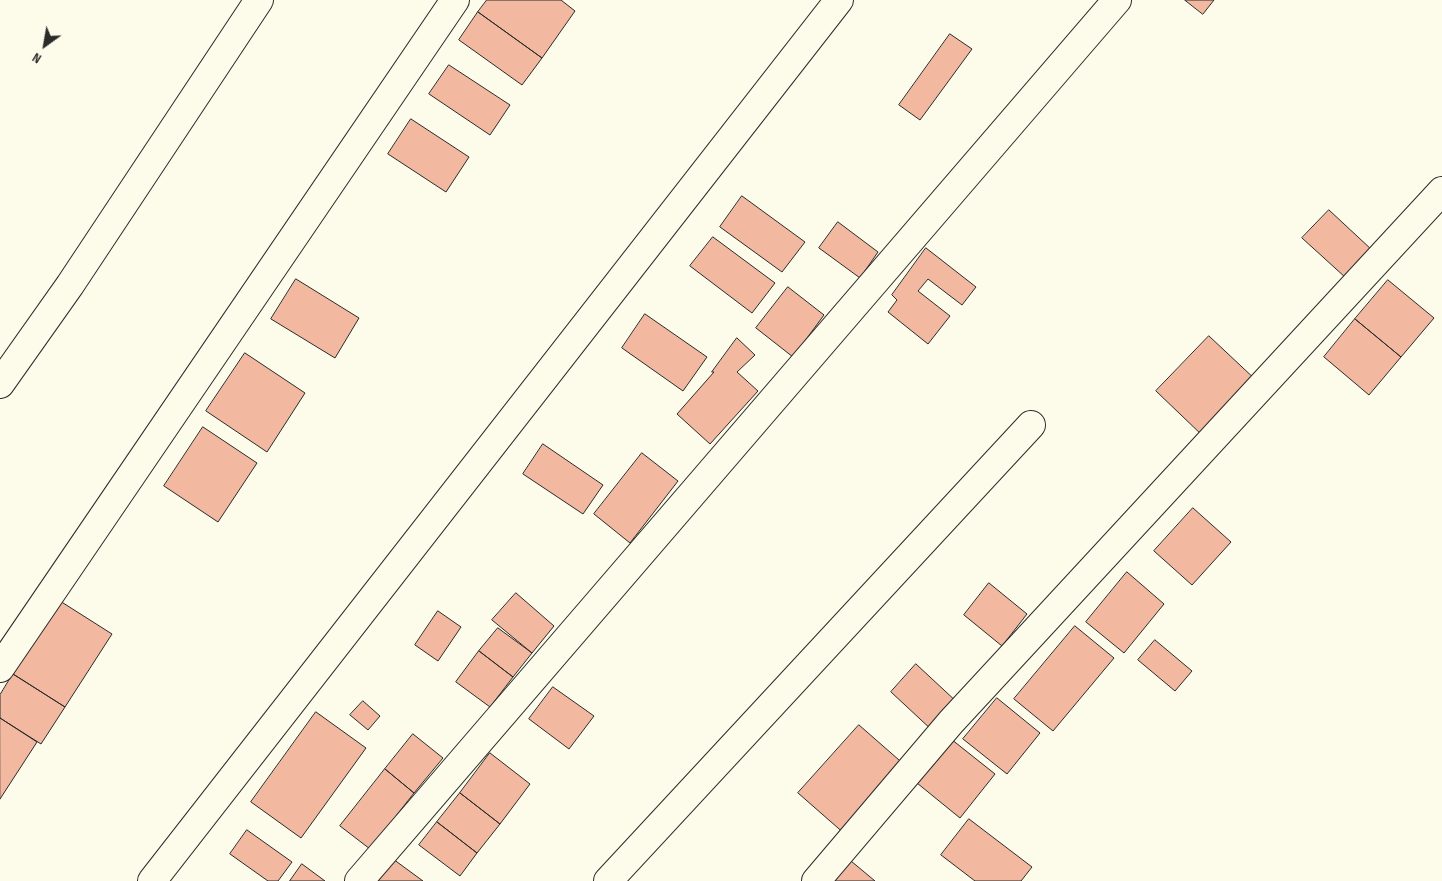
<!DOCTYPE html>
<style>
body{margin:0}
#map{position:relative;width:1442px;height:881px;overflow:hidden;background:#fdfbea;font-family:"Sofia Sans Condensed",sans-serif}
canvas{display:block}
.north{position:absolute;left:20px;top:20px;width:50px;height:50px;-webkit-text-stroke:4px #fdfbea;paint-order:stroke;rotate:212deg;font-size:14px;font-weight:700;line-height:20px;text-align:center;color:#2b2b2b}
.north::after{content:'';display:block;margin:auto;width:18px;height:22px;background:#2b2b2b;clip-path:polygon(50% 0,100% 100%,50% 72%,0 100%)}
</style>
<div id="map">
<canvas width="1442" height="881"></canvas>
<div class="north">N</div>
</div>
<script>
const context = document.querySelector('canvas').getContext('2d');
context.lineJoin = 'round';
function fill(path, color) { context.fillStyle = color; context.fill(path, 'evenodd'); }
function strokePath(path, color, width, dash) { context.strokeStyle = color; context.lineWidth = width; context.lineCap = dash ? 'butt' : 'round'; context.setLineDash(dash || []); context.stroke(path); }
const building = new Path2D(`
 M 487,0 L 561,0 L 575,11 L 542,58 L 478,12 Z
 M 1185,0 L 1214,0 L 1203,14 Z
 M 478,12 L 542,58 L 522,85 L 459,40 Z
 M 950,34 L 972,49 L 920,120 L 899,105 Z
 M 449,65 L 510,105 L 490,135 L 429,94 Z
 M 411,119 L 469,157 L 446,192 L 388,154 Z
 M 742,196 L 805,242 L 782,272 L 720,227 Z
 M 1329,210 L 1372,250 L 1346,278 L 1302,238 Z
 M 838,222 L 878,252 L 860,278 L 819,248 Z
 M 713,237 L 775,283 L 752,313 L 690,266 Z
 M 926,248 L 976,287 L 962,305 L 928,279 L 918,291 L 950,316 L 928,344 L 888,312 L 897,300 L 892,295 Z
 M 296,279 L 359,318 L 335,358 L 271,319 Z
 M 1388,280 L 1434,318 L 1401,357 L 1355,319 Z
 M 788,287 L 824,315 L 793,357 L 756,328 Z
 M 645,314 L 707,357 L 683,391 L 622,348 Z
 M 1355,319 L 1401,357 L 1369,395 L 1324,357 Z
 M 1209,336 L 1258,382 L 1204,437 L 1156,391 Z
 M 737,338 L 755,355 L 737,372 L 758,391 L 710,444 L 677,414 L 714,372 L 712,372 Z
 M 245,353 L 305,393 L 267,452 L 206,411 Z
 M 203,427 L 257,463 L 218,522 L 164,486 Z
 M 543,444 L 603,485 L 583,514 L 523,474 Z
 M 642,453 L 678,481 L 630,543 L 594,514 Z
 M 1193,508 L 1231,542 L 1192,585 L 1154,551 Z
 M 1127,572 L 1164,604 L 1124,653 L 1086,622 Z
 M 989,583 L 1027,614 L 1002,646 L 964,615 Z
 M 516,593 L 554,626 L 532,653 L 492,620 Z
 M 60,601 L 112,634 L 65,707 L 13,674 Z
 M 438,611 L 461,627 L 438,661 L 415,645 Z
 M 1075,626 L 1114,658 L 1053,731 L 1014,699 Z
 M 498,628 L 532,653 L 513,677 L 479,651 Z
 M 1155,640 L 1192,671 L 1175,691 L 1138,660 Z
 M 479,651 L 513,677 L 490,707 L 456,682 Z
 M 916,664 L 959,704 L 934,732 L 891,692 Z
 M 13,674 L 65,707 L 41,744 L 0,718 L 0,695 Z
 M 553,687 L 594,716 L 569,749 L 529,719 Z
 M 997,698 L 1040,733 L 1007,774 L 963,739 Z
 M 363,701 L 380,716 L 368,730 L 350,715 Z
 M 316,712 L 366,748 L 301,838 L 251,802 Z
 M 0,718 L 37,742 L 0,799 Z
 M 859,725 L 907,767 L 846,835 L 798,793 Z
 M 413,734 L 443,758 L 414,793 L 385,769 Z
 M 951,739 L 995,774 L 960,818 L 917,783 Z
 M 490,753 L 530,784 L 500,824 L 460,793 Z
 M 385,769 L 414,793 L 370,849 L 340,826 Z
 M 460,793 L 500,824 L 477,853 L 437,822 Z
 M 969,819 L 1032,867 L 1021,881 L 975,881 L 941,855 Z
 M 437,822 L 477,853 L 460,876 L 419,845 Z
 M 247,830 L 292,862 L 278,881 L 268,881 L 230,854 Z
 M 845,856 L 875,881 L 823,881 Z
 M 393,859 L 423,881 L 377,881 Z
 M 302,864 L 325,881 L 290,881 Z`);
fill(building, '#f2b8a0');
strokePath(building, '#2b2b2b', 1);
const minor = new Path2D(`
 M 0,668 L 455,0
 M 152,881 L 839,0
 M 359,881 L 1117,0
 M 608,881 L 1031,425
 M 816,881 L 951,722 L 1442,191`);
const tertiary = new Path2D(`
 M 0,384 L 70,285 L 259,0`);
strokePath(minor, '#2b2b2b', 30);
strokePath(tertiary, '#2b2b2b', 30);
strokePath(minor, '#fdfbea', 28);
strokePath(tertiary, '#fdfbea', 28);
</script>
